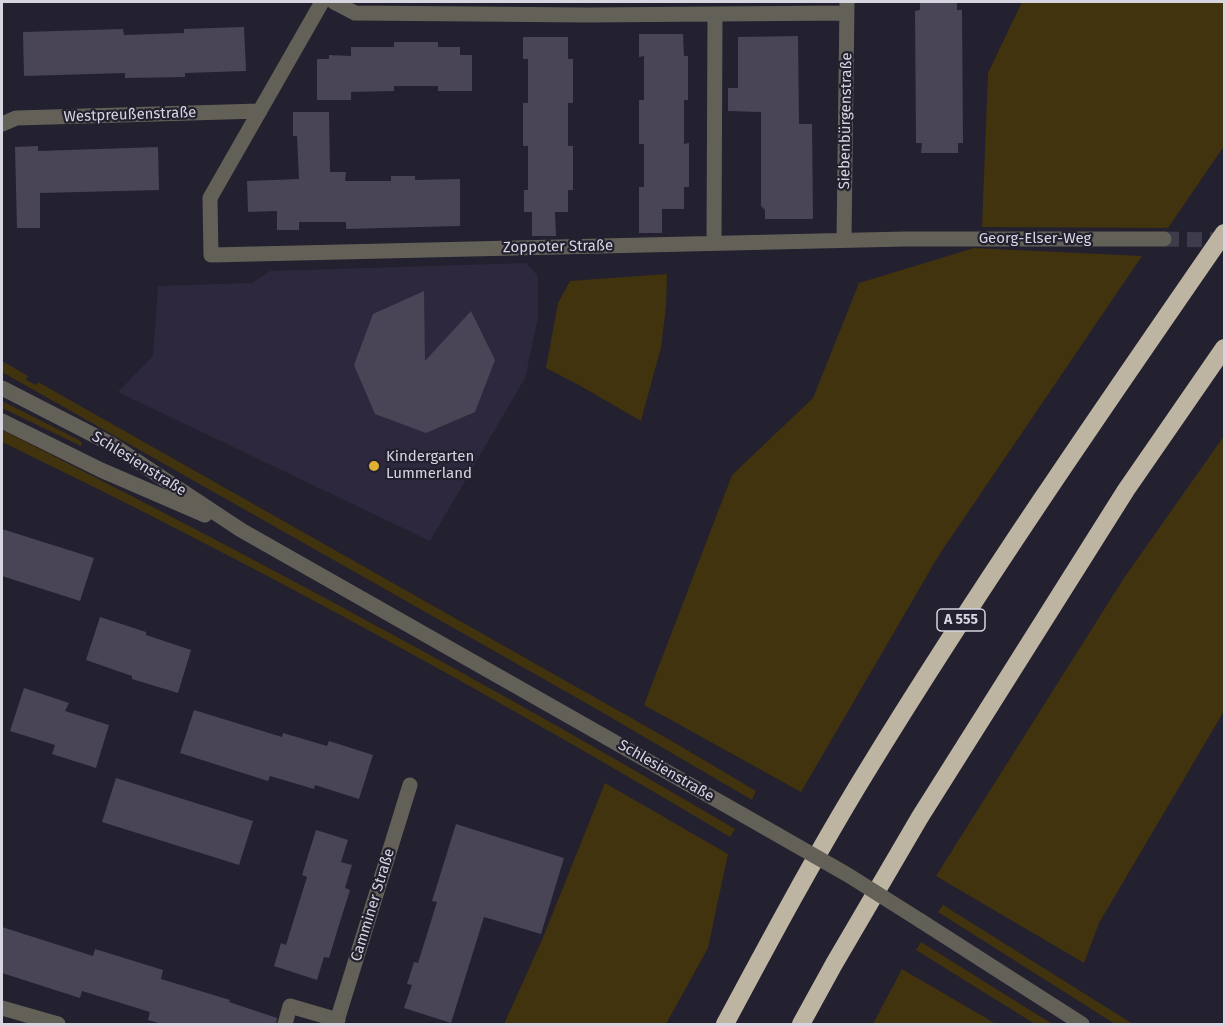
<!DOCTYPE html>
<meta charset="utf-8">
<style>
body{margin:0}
#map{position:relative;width:1226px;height:1026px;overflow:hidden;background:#23202f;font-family:"Fira Sans",sans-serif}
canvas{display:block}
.frame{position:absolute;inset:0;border:3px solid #d7d5e0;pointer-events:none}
</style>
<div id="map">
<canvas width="1226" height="1026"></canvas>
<div class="frame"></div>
</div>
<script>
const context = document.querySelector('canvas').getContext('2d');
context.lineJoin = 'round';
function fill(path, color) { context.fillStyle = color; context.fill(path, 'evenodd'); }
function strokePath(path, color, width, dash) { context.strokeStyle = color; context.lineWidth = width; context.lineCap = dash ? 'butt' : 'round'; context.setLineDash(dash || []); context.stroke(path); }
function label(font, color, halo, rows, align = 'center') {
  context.font = font + ' "Fira Sans",sans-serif'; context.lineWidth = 4.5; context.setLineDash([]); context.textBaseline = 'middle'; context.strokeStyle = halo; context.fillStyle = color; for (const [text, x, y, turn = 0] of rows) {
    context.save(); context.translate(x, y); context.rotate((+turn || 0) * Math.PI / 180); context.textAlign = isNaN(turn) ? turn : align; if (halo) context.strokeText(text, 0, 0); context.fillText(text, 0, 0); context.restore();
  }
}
fill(new Path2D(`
 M 526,263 L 538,276 L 538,318 L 525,378 L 430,541 L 118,392 L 153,356 L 158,286 L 252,283 L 270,271 Z`), '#2e283e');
fill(new Path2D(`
 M 1022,2 L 1224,2 L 1224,146 L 1168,228 L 982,227 L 988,73 Z
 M 974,248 L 1142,256 L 939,555 L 801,792 L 644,705 L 732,475 L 813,398 L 859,283 Z
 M 667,274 L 666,307 L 661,347 L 641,421 L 577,384 L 546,368 L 558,303 L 570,281 Z
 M 2,361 L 28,376 L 26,380 L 36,385 L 38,382 L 670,740 L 756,791 L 752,800 L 593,707 L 2,372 Z
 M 2,401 L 79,440 L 82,443 L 81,446 L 2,408 Z
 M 2,430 C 250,555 495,687 735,829 L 730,837 C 493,695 251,562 2,442 Z
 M 1224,436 L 1224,711 L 1099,923 L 1084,963 L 936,876 L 1124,578 Z
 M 605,783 L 728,854 L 708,948 L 666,1024 L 504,1024 L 542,940 Z
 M 943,905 L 1133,1024 L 1115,1024 L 938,912 Z
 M 921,942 L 1041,1017 L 1053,1024 L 1035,1024 L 916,950 Z
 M 902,969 L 996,1024 L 873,1024 Z`), '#41330e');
fill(new Path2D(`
 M 920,2 L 957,2 L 957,10 L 962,10 L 963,143 L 958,143 L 958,153 L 921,153 L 922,143 L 916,143 L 915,11 L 920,10 Z
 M 244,27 L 246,71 L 185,73 L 185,77 L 125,78 L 125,73 L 24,76 L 23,32 L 123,29 L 124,35 L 184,33 L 184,29 Z
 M 639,34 L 683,34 L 684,56 L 688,56 L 688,100 L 684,100 L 684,144 L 689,143 L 689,187 L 684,187 L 684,209 L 662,209 L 662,233 L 639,233 L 639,187 L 644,187 L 644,144 L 639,144 L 639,100 L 644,100 L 644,56 L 639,57 Z
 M 798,36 L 799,124 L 812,124 L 813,219 L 765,219 L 765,210 L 761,206 L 761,112 L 728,111 L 728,88 L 738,88 L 738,37 Z
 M 523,37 L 568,37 L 568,59 L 573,59 L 573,103 L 568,103 L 568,146 L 573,146 L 573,190 L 568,190 L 568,212 L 555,212 L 556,236 L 532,236 L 532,212 L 524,212 L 524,190 L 528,190 L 528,146 L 523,146 L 523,103 L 528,103 L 528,59 L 523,59 Z
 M 394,42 L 438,42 L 438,47 L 460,47 L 460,55 L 472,55 L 472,91 L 438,91 L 438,86 L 394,86 L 394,91 L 351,92 L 351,100 L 317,100 L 317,59 L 329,59 L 329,55 L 351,56 L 351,47 L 394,47 Z
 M 293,112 L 329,112 L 330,172 L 346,172 L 345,181 L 391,181 L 391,176 L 415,176 L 415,180 L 460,179 L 460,226 L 346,229 L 346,222 L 299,222 L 299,230 L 277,230 L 277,211 L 248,212 L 247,181 L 299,179 L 297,136 L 293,136 Z
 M 38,146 L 38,151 L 158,147 L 159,190 L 40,193 L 40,228 L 17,228 L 15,147 Z
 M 424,291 L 425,361 L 471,311 L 495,360 L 475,412 L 426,433 L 375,414 L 354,365 L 373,314 Z
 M 2,529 L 94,558 L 80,601 L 2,576 Z
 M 100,617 L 146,632 L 146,635 L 191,650 L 178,693 L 132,679 L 132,676 L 86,660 Z
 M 24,688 L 69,703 L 65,711 L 109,725 L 96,768 L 52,754 L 55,745 L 10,731 Z
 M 194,710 L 282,737 L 283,733 L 327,746 L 329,741 L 373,755 L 359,799 L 315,785 L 314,789 L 270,776 L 268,781 L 180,753 Z
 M 116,778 L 253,821 L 239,865 L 102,822 Z
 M 456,824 L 564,858 L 541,934 L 484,917 L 451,1023 L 404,1008 L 412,985 L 407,984 L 414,962 L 418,963 L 437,902 L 432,901 Z
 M 316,830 L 348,840 L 341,862 L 352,865 L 345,888 L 350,890 L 339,925 L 329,958 L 324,957 L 317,980 L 274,966 L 281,943 L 286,945 L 307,877 L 302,875 Z
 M 2,927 L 93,956 L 95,949 L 163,970 L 161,979 L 230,1000 L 229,1002 L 277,1018 L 276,1024 L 162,1024 L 148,1020 L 150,1012 L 82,991 L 80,998 L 2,973 Z`), '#494556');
strokePath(new Path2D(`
 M 1164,239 L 1224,240`), '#3e3b4a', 15, [15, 8]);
strokePath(new Path2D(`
 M 322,2 L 210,198 L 211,255 L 905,239 L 1164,239
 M 334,2 L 355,13 L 587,15 L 847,13
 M 2,124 L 16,118 L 260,111
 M 844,240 L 847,2
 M 714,243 L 715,15
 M 2,388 L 111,444 L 241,530 L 743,815
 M 2,421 L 101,470 L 205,515
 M 921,921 L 1082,1024
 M 2,1008 L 58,1024
 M 285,1024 L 290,1006 L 338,1020
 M 336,1024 L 410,785`), '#636058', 15);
strokePath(new Path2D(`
 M 725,1024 C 770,940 815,856 865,774 C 978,589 1101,411 1224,233
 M 801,1024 L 834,964 L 920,817 L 1126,490 L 1224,348`), '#bdb5a1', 18);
strokePath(new Path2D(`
 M 743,815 L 848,875 L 921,921`), '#636058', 15);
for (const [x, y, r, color] of [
 [374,466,6,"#deb133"]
]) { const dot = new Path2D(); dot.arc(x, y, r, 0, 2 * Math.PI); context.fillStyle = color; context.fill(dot); strokePath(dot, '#23202f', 2); }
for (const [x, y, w] of [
 [961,620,48]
]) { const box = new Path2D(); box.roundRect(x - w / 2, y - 11, w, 22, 4.5); context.fillStyle = '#23202f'; context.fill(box); strokePath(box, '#d7d5e0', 1.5); }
label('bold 14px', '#d7d5e0', null, [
 ["A 555",961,620]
]);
label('15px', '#d7d5e0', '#23202f', [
 ["Westpreußenstraße",130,115,-2],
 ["Siebenbürgenstraße",846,121,-89],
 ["Georg-Elser-Weg",1035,239],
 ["Zoppoter Straße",558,247,-1],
 ["Schlesienstraße",139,464,32],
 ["Schlesienstraße",666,771,30],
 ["Camminer Straße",373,905,-73]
]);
label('15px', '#d7d5e0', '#23202f', [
 ["Kindergarten",386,457],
 ["Lummerland",386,474]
], 'left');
</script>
